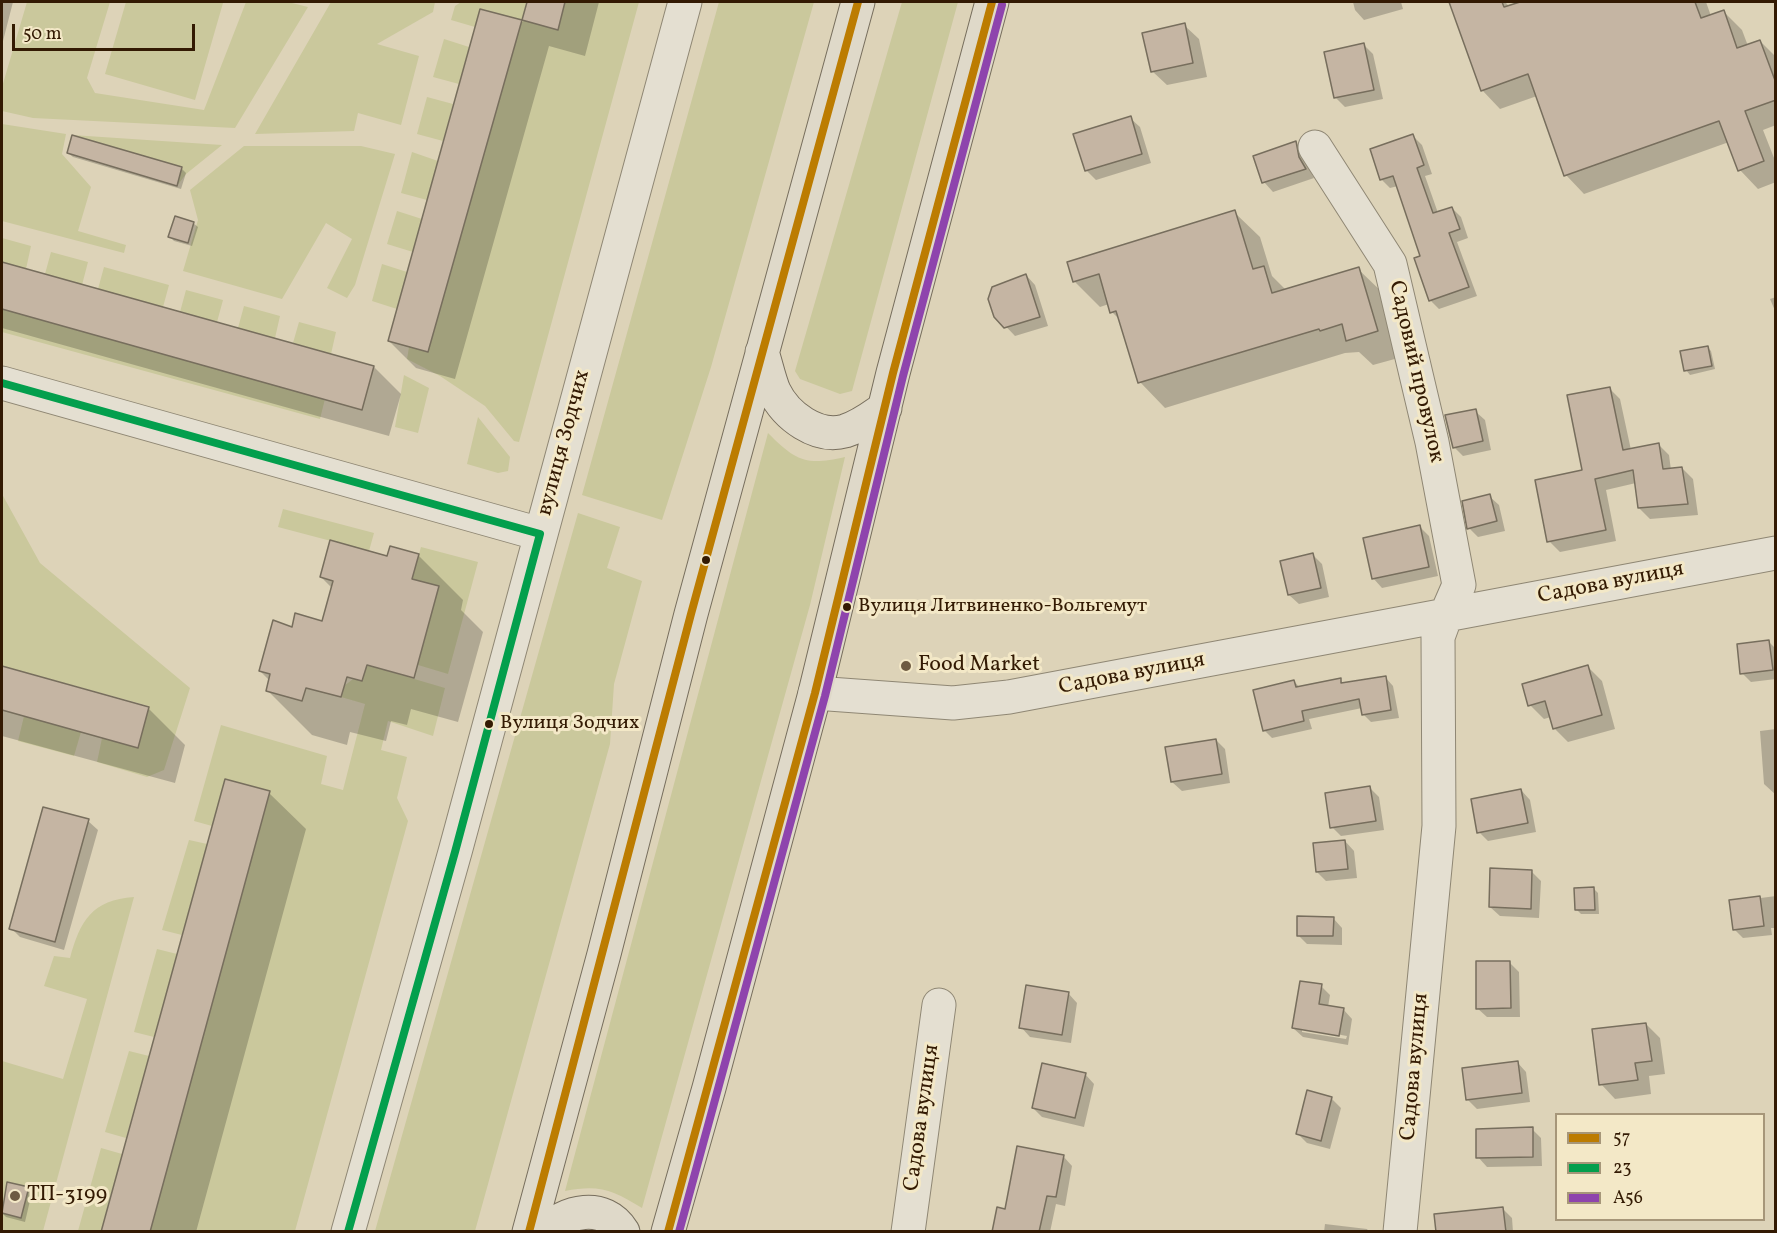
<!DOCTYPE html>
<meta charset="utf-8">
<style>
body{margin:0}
#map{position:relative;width:1777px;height:1233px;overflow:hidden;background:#ddd3b8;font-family:Vollkorn,serif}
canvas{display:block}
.frame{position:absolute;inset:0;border:3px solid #331a03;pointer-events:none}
.legend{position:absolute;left:1555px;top:1113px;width:210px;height:108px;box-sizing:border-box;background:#f3e8c7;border:2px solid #a69679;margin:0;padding:8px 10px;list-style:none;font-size:18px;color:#331a03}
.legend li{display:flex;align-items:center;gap:12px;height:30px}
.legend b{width:30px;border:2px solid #a69679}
.scale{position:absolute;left:12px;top:24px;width:183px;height:27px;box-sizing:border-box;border:3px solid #331a03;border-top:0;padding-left:8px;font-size:18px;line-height:21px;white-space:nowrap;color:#331a03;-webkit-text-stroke:4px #f3e8c7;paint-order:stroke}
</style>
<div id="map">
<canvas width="1777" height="1233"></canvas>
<div class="frame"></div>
<ul class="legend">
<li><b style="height:8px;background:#bc7c01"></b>57</li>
<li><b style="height:8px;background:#039f4d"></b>23</li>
<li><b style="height:8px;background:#8e44ad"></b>A56</li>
</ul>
<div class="scale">50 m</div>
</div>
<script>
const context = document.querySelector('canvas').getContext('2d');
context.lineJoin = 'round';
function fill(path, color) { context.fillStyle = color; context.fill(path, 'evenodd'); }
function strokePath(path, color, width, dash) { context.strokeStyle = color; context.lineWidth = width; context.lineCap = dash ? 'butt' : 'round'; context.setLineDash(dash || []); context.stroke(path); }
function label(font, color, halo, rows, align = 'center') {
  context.font = font + ' Vollkorn,serif'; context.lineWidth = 6; context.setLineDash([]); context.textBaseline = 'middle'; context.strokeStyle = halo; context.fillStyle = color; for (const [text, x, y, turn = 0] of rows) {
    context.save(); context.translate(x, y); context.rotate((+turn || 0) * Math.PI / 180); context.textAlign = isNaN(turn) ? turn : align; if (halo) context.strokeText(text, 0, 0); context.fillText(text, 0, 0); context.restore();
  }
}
fill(new Path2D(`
 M 27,2 L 110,2 L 87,78 L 95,93 L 204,110 L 246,2 L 288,2 L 308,7 L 235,128 L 33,118 L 2,111 L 2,87 Z
 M 126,2 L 223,3 L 195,100 L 105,74 Z
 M 331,2 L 435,2 L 433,12 L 377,44 L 419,56 L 401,125 L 358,113 L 354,131 L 255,134 Z
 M 461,2 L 526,3 L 522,20 L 558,29 L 565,2 L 639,2 L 519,442 L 514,441 L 485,406 L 440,376 L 407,359 L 409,347 L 428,352 L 522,20 L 480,9 L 475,27 L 451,20 L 455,6 Z
 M 719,2 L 814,2 L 711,367 L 662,520 L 582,495 Z
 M 902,2 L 958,2 L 852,391 L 840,394 L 800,379 L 795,371 Z
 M 444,39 L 469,47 L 459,84 L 433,77 Z
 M 427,97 L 453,104 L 443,141 L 417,134 Z
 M 2,124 L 66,134 L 62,154 L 91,187 L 78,231 L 126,245 L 124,253 L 2,221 Z
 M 72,135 L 222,145 L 186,174 L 177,186 L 182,167 Z
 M 244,146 L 361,146 L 395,154 L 355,285 L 347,298 L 327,288 L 352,239 L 326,223 L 282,299 L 183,271 L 198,220 L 190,190 Z
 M 412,152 L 438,161 L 427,200 L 401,193 Z
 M 397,211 L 422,219 L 413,252 L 387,244 Z
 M 2,238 L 31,246 L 26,269 L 2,262 Z
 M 51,252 L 88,262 L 82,285 L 45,274 Z
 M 382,264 L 407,272 L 397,309 L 372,301 Z
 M 104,267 L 169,285 L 163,307 L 98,289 Z
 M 186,290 L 223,300 L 217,322 L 180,312 Z
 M 244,306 L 280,316 L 275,338 L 238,328 Z
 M 2,309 L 325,399 L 320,419 L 2,332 Z
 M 299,322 L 336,332 L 331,354 L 293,343 Z
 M 404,375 L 429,388 L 418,433 L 395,427 Z
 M 478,417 L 510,457 L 508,471 L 498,473 L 467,464 Z
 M 768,433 C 796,461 806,466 845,457 L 810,605 L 642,1208 C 613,1190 599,1184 565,1191 Z
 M 2,494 L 40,563 L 190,688 L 164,770 L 147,777 L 97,762 L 102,738 L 149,706 L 2,666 Z
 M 283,509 L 374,533 L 369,551 L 278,527 Z
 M 578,513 L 620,527 L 607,568 L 642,581 L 614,684 L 610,744 L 475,1231 L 375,1231 Z
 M 421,547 L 478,562 L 448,674 L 418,665 L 439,586 L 412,579 Z
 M 367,665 L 445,688 L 433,736 L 388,721 L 381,750 L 407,757 L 397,798 L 408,821 L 295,1231 L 150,1232 L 270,792 L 225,779 L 212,826 L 194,821 L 221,725 L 327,756 L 321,784 L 343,790 L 365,704 L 341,697 L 344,686 L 353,679 L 362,681 Z
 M 24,716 L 81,732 L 74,756 L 18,741 Z
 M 189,840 L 207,844 L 182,935 L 162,930 Z
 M 134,897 L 43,1231 L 2,1231 L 2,1061 L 63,1079 L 87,999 L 44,986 L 54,956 L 70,958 C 80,921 92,900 134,897 Z
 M 157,949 L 177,954 L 154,1037 L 134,1032 Z
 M 129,1051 L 149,1056 L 126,1138 L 105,1132 Z
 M 101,1148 L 122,1154 L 101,1231 L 78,1231 Z`), '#cac89c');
fill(new Path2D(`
 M 2,2 L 13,2 L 2,45 Z
 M 528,2 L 599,2 L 585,56 L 549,46 L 455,379 L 416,368 L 389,341 L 481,10 L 523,22 Z
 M 1353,2 L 1401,2 L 1403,9 L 1364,20 L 1355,10 Z
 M 1483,2 L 1505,2 L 1510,7 L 1525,2 L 1706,2 L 1711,16 L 1724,12 L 1742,30 L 1748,46 L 1760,41 L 1776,57 L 1776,125 L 1763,130 L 1776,163 L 1776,182 L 1758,189 L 1740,170 L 1729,142 L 1584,194 L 1566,175 L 1537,96 L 1500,109 L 1482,90 L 1454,12 Z
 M 1184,25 L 1199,39 L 1207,77 L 1167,85 L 1152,71 Z
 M 1364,45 L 1373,54 L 1383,99 L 1345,107 L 1336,98 Z
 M 1130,118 L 1140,127 L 1151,163 L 1096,180 L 1086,170 Z
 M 1413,136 L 1422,145 L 1432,174 L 1425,176 L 1438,213 L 1452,208 L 1461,217 L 1468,238 L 1457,242 L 1477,296 L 1439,309 L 1430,300 L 1422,257 L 1398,186 L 1390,188 L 1381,179 Z
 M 73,137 L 182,169 L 186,173 L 181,189 L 73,157 L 68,153 Z
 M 1296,143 L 1305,152 L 1308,167 L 1314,178 L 1273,192 L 1264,182 Z
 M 1234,212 L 1260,237 L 1272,276 L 1286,290 L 1358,269 L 1384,294 L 1402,357 L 1373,365 L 1359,352 L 1345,353 L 1165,408 L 1140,382 L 1121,321 L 1112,312 L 1109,304 L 1100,307 L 1074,281 Z
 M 193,223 L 198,227 L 192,246 L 174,241 L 170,237 Z
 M 2,264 L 374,367 L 401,394 L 389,436 L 2,328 Z
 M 1026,275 L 1035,285 L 1048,326 L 1015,336 L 996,316 Z
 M 1776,297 L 1776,313 L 1770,299 Z
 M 1707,347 L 1711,351 L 1715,369 L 1690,375 L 1686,370 Z
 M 1609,388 L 1620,399 L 1631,450 L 1658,444 L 1669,455 L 1671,470 L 1682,468 L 1693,479 L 1698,515 L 1650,519 L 1639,508 L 1636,483 L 1606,490 L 1616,541 L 1560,552 L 1549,541 L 1584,471 Z
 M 1475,411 L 1485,420 L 1491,450 L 1463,456 L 1454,447 Z
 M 1489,496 L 1499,505 L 1505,531 L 1478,537 L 1469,528 Z
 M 1420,527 L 1429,536 L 1438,576 L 1382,588 L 1373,578 Z
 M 418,555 L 463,600 L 461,610 L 483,632 L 458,722 L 411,709 L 407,725 L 391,721 L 386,741 L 350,732 L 347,745 L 312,735 L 267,690 L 270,681 L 260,671 L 293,629 L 323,622 L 332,588 L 321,577 L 388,558 Z
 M 1313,555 L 1322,564 L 1329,597 L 1299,604 L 1289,595 Z
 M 1768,641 L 1776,649 L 1776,679 L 1751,682 L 1742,673 Z
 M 1588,667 L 1602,681 L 1615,729 L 1568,742 L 1554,728 L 1551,717 L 1544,719 L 1530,705 Z
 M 2,668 L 148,708 L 185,745 L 175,783 L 2,736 Z
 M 1385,677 L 1393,686 L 1399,718 L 1371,722 L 1363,714 L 1362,708 L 1309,719 L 1312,729 L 1272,738 L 1264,730 L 1294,681 L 1300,688 L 1340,680 L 1344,684 Z
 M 1776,729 L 1776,795 L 1764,784 L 1760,731 Z
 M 1216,740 L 1225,749 L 1230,783 L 1182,791 L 1172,782 Z
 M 1370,788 L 1379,797 L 1384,830 L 1341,836 L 1332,827 Z
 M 1521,790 L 1530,800 L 1536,832 L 1488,841 L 1479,832 Z
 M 269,793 L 306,829 L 196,1232 L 102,1232 Z
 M 88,821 L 98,830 L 64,950 L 20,937 L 11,928 Z
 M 1345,841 L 1354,851 L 1357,878 L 1326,881 L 1317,872 Z
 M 1531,871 L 1541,881 L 1539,918 L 1500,916 L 1490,907 Z
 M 1594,889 L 1598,893 L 1599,914 L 1581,914 L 1577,910 Z
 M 1776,896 L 1776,928 L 1771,928 L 1772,935 L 1743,938 L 1734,929 L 1730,902 Z
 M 1333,918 L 1342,928 L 1342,945 L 1307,944 L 1298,935 Z
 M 1510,963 L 1519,972 L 1520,1017 L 1487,1017 L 1477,1008 Z
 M 1321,986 L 1330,995 L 1328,1007 L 1343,1009 L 1352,1019 L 1348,1045 L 1303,1037 L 1293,1028 ZM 1302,1028 L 1347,1036 L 1346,1039 L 1302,1032 Z
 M 1068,993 L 1077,1003 L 1071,1043 L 1030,1037 L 1021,1027 Z
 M 1646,1024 L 1660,1038 L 1665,1074 L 1649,1076 L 1651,1094 L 1615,1099 L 1601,1084 Z
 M 1517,1062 L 1526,1072 L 1530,1102 L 1477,1109 L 1467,1099 Z
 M 1085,1074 L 1094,1084 L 1084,1127 L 1042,1117 L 1033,1108 Z
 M 1331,1098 L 1341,1108 L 1330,1149 L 1307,1143 L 1298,1134 Z
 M 1532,1129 L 1541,1138 L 1542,1166 L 1487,1167 L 1478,1157 Z
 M 1063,1156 L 1072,1166 L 1065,1206 L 1056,1204 L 1050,1232 L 994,1232 L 1006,1210 Z
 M 1775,1172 L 1776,1172 L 1776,1212 L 1774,1211 Z
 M 8,1183 L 28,1188 L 32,1192 L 25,1222 L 6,1217 L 2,1213 Z
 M 1503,1209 L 1512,1218 L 1513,1232 L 1467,1232 Z
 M 1325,1224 L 1367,1229 L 1369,1232 L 1324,1232 Z`), '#0003');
const building = new Path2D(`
 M 527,2 L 565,2 L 558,30 L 522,20 L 428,352 L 388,341 L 480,9 L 522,20 Z
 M 1449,2 L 1502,2 L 1504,7 L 1520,2 L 1695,2 L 1701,18 L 1724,10 L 1737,48 L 1760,40 L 1776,83 L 1776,100 L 1745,111 L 1764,161 L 1738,171 L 1719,121 L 1564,176 L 1528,74 L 1481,91 Z
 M 1185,23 L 1193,63 L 1151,72 L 1142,33 Z
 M 1364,43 L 1374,90 L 1334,98 L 1324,52 Z
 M 1131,116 L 1142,154 L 1085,171 L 1073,134 Z
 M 1413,134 L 1424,165 L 1417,168 L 1433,213 L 1452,207 L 1460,229 L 1449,233 L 1469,287 L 1429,301 L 1414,258 L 1420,256 L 1393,176 L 1380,180 L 1370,149 Z
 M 72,135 L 182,167 L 177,186 L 67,153 Z
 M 1296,141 L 1299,157 L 1306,169 L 1262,183 L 1253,156 Z
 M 1235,210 L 1253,269 L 1264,266 L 1272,293 L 1359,267 L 1378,331 L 1346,341 L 1342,324 L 1320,331 L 1319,329 L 1138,383 L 1116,311 L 1110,313 L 1099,274 L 1073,282 L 1067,262 Z
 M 175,216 L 194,222 L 188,243 L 168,237 Z
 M 2,262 L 374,366 L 362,410 L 2,309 Z
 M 1026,274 L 1040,317 L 1004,328 L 994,317 L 988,299 L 992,287 Z
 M 1708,346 L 1712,366 L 1684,371 L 1680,351 Z
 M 1610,387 L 1623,450 L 1659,443 L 1663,469 L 1682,467 L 1688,504 L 1638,508 L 1633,470 L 1595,479 L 1606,530 L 1547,542 L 1535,480 L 1582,470 L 1567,395 Z
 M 1476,409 L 1483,441 L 1453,448 L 1445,415 Z
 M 1490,494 L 1497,521 L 1467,529 L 1462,501 Z
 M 1420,525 L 1429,567 L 1372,579 L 1363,538 Z
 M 330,540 L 387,556 L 390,546 L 419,554 L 412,579 L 439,586 L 414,678 L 367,665 L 362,681 L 347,677 L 341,697 L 306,688 L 302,701 L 266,691 L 270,674 L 259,671 L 273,620 L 292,627 L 295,613 L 322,621 L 333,581 L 320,577 Z
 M 1313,553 L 1321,588 L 1288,595 L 1280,561 Z
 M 1769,640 L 1773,670 L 1740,674 L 1737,644 Z
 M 1588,665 L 1602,715 L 1553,729 L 1545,701 L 1528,706 L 1522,684 Z
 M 2,666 L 149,707 L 138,748 L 2,710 Z
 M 1386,676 L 1391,710 L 1362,715 L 1359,699 L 1302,711 L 1304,721 L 1263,731 L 1253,690 L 1294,680 L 1296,687 L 1341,678 L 1341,683 Z
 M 1216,739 L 1222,774 L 1171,782 L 1165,747 Z
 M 225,779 L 270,791 L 150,1232 L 101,1232 Z
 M 1370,786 L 1376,821 L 1330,828 L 1325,793 Z
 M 1521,789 L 1528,823 L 1477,833 L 1471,799 Z
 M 43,807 L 89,819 L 55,942 L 9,929 Z
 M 1345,840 L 1348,869 L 1316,872 L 1313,843 Z
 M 1490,868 L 1532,870 L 1531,909 L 1489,907 Z
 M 1594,887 L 1595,910 L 1575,910 L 1574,888 Z
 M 1760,896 L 1764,926 L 1733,930 L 1729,900 Z
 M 1297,916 L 1334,917 L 1333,936 L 1297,936 Z
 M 1476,961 L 1510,961 L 1511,1008 L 1476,1009 Z
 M 1300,981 L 1322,984 L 1319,1004 L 1344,1008 L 1339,1036 L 1292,1028 Z
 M 1026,985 L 1069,992 L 1062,1035 L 1019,1028 Z
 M 1646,1023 L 1652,1061 L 1635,1063 L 1638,1080 L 1599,1085 L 1592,1029 Z
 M 1518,1061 L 1522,1093 L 1466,1100 L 1462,1068 Z
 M 1042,1063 L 1086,1073 L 1075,1118 L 1032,1108 Z
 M 1307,1090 L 1332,1097 L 1321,1141 L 1296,1134 Z
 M 1533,1127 L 1533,1157 L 1476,1158 L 1476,1129 Z
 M 1017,1146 L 1064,1155 L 1056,1197 L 1047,1196 L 1039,1232 L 992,1232 L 997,1207 L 1005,1209 Z
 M 7,1182 L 29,1187 L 21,1218 L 2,1213 Z
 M 1503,1207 L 1506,1232 L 1436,1232 L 1434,1214 Z`);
fill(building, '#c5b5a3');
strokePath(building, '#776e5d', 1.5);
const minor = new Path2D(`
 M 2,383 L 540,534
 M 815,693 L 953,703 L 1009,697 L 1446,615 L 1459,585 L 1432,442 L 1390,264 L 1315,147
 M 348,1232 L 455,852 L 685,2
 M 908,1232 L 939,1005
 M 1400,1232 L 1439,826 L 1438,637 L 1446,615 L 1776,553`);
const highway = new Path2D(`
 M 762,352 C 766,364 769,379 774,391 C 786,416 817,439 845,431 C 861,426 872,417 885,408
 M 529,1232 L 604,954 L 691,614 L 858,2
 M 544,1232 C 565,1211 604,1201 623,1232
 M 668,1232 L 709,1088 L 815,693 L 893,373 L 992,2`);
strokePath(minor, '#8f8774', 35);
strokePath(highway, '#776e5d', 35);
strokePath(minor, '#e4dfd1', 33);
strokePath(highway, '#dfd9c9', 33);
strokePath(new Path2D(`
 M 529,1232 L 691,614 L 858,2
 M 668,1232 L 815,693 L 893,373 L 992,2`), '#bc7c01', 8);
strokePath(new Path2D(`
 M 2,383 L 540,534 L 455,852 L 348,1232`), '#039f4d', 8);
strokePath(new Path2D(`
 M 679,1232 L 825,696 L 903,376 L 1002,5`), '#8e44ad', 8);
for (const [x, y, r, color] of [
 [706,560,5,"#331a03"],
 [847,607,5,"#331a03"],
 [906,666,6,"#6e5b42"],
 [489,724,5,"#331a03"],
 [15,1196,6,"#6e5b42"]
]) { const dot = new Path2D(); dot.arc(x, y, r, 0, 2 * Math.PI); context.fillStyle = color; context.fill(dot); strokePath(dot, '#f3e8c7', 2); }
label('20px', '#331a03', '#f3e8c7', [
 ["Вулиця Литвиненко-Вольгемут",858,607],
 ["Вулиця Зодчих",500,724]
], 'left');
label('22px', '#331a03', '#f3e8c7', [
 ["Садовий провулок",1415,372,77],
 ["вулиця Зодчих",565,443,-75],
 ["Садова вулиця",1611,584,-11],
 ["Садова вулиця",1132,675,-11],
 ["Садова вулиця",1416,1067,-85],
 ["Садова вулиця",923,1118,-82]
]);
label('22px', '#331a03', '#f3e8c7', [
 ["Food Market",918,666],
 ["ТП-3199",27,1196]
], 'left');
</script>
